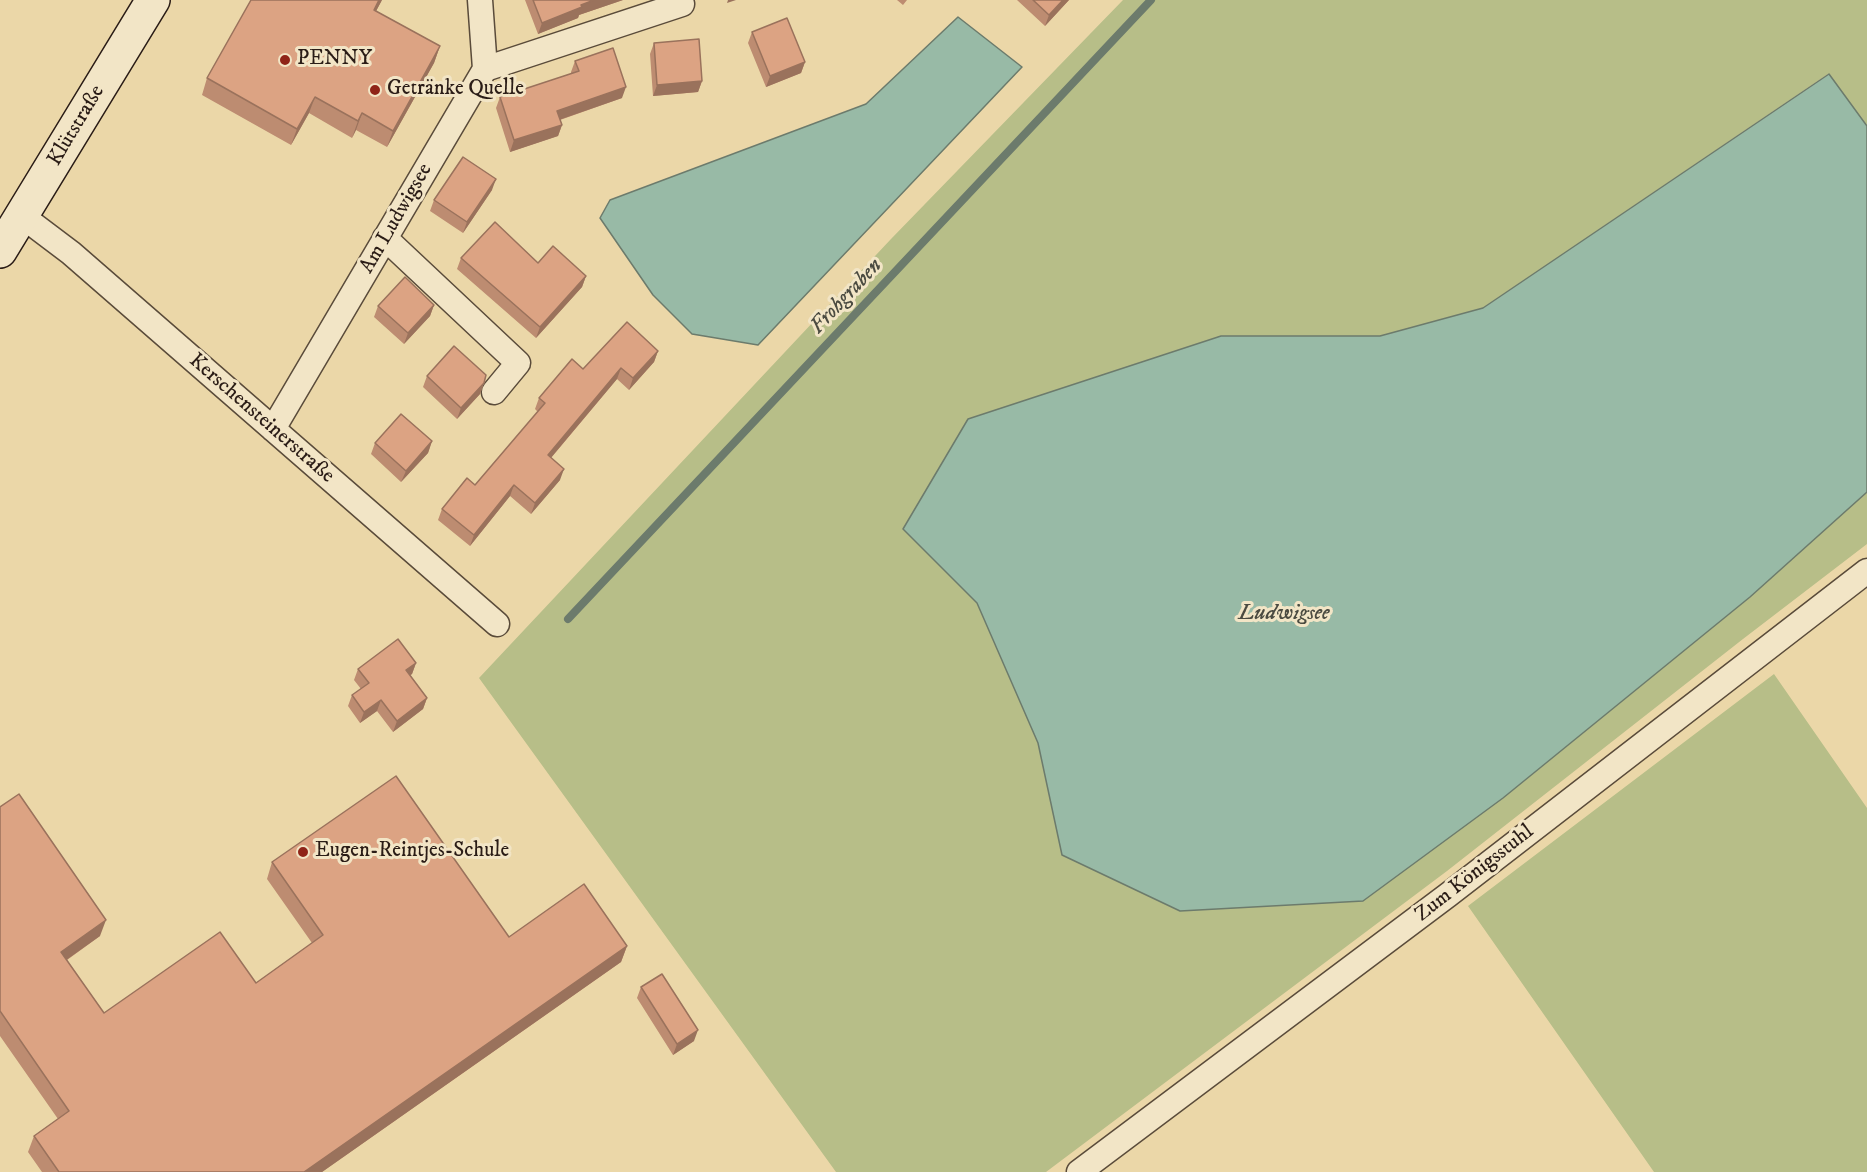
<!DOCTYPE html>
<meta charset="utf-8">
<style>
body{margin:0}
canvas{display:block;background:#ebd7a8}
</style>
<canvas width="1867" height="1172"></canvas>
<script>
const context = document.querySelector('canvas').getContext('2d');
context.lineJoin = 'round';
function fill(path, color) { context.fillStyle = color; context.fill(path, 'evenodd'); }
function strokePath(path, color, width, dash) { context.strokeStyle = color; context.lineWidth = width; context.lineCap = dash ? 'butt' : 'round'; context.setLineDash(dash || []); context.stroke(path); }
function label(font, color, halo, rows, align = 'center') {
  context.font = font + ' "IM FELL DW Pica",serif'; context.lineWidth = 6; context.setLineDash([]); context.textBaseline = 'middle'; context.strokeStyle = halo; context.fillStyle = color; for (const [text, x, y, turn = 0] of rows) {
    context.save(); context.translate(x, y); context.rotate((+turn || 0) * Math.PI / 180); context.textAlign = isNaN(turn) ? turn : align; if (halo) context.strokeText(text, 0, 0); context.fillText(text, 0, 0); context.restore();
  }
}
fill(new Path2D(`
 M 1123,0 L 1867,0 L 1867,126 L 1828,74 L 1483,308 L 1380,336 L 1221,336 L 903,529 L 977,603 L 1038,743 L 1062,855 L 1503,798 L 1750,597 L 1867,492 L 1867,544 L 1743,639 L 1447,871 L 1046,1172 L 836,1172 L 479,678 L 891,239 Z
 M 1774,674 L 1867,808 L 1867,1172 L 1654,1172 L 1468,906 Z`), '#b7be88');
const water = new Path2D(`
 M 958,17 L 1022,67 L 758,345 L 692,334 L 653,295 L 600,218 L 610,200 L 866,104 Z
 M 1829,74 L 1867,126 L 1867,492 L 1750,597 L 1503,798 L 1363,901 L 1180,911 L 1062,855 L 1038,743 L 977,603 L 903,529 L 968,419 L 1221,336 L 1380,336 L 1483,308 Z`);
fill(water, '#98baa6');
strokePath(water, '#6c7b6c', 1.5);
strokePath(new Path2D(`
 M 568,619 L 1151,0`), '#6c7b6c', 8);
const street = new Path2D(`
 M 485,69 L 682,4
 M 22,216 L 71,253 L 497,624
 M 385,238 L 518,363 L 494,392
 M 273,429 L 485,69 L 480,0
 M 1079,1172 L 1448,895 L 1867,571`);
const secondary = new Path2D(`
 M 0,251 L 153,0`);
strokePath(street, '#5a4b3a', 27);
strokePath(secondary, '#2a1c16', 36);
strokePath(street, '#f2e5c6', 24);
strokePath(secondary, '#f2e5c6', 33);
fill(new Path2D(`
 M 382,0 L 376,11 L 440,46 L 434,63 L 387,147 L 356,130 L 352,138 L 309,113 L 291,145 L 202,95 L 207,78 Z
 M 525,0 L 623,0 L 579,15 L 578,18 L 538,34 Z
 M 897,0 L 907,0 L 903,5 Z
 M 1017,0 L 1069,0 L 1045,26 Z
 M 752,32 L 805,62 L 801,73 L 766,87 L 748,43 Z
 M 654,43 L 702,81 L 698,92 L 653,96 L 650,54 Z
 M 575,61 L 622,98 L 560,120 L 562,125 L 558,136 L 510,152 L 496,108 L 500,97 L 571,74 L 571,72 Z
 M 492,190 L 463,233 L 430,211 L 434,200 Z
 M 461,258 L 586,276 L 582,287 L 536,338 L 457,269 Z
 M 434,305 L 430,316 L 404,344 L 374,317 L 378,306 Z
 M 658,351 L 654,362 L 629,390 L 617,379 L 551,458 L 560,480 L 531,514 L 510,496 L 470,546 L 438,520 L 442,509 L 475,485 L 538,412 L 535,409 L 539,398 L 583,369 Z
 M 427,376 L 484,383 L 480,394 L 457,419 L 423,387 Z
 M 432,441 L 428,453 L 401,482 L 371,454 L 375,443 Z
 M 416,663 L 412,674 L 410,675 L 427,698 L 423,709 L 393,732 L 377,711 L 360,723 L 348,706 L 352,695 L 361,689 L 354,680 L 358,669 Z
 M 0,807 L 100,936 L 67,960 L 104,1013 L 256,983 L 312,943 L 267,879 L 272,862 L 509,937 L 627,946 L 621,962 L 322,1172 L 42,1172 L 28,1152 L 34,1136 L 58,1119 L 0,1036 Z
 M 641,987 L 694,1041 L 673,1055 L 637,998 Z`), '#bd8c71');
fill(new Path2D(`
 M 379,0 L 382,0 L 368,26 L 374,10 Z
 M 594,0 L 623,0 L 579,15 L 578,18 L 538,34 L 542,23 L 581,5 Z
 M 728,0 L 736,0 L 727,3 Z
 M 1063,0 L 1069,0 L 1045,26 L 1049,15 Z
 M 440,46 L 434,63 L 387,147 L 393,131 Z
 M 805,62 L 801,73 L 766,87 L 770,76 Z
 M 702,81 L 698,92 L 653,96 L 657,85 Z
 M 626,87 L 622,98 L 553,122 L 557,111 Z
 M 315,97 L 309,113 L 291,145 L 297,129 Z
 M 362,113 L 356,130 L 352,138 L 358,121 Z
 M 562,125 L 558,136 L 510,152 L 514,140 Z
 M 496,179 L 492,190 L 463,233 L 467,222 Z
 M 586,276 L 582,287 L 536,338 L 540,327 Z
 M 434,305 L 430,316 L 404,344 L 408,333 Z
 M 658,351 L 654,362 L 629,390 L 633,378 Z
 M 621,368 L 617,379 L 544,466 L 548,455 Z
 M 484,383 L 480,394 L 457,419 L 461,408 Z
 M 432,441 L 428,453 L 401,482 L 406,471 Z
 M 564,469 L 560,480 L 531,514 L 535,503 Z
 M 514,485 L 510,496 L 470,546 L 474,535 Z
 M 416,663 L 412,674 L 402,681 L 406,670 Z
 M 427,698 L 423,709 L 393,732 L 397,721 Z
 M 381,700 L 377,711 L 360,723 L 364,712 Z
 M 106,920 L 100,936 L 55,968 L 61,952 Z
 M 627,946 L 621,962 L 322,1172 L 304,1172 Z
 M 698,1030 L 694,1041 L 673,1055 L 677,1044 Z`), '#9a725c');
const building = new Path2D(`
 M 251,0 L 379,0 L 374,10 L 440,46 L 393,131 L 362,113 L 358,121 L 315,97 L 297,129 L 207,78 Z
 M 533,0 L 594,0 L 581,5 L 582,7 L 542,23 Z
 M 1033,0 L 1063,0 L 1049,15 Z
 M 787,18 L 805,62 L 770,76 L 752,32 Z
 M 699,39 L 702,81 L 657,85 L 654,43 Z
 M 613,48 L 626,87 L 557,111 L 562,125 L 514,140 L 500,97 L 579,71 L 575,61 Z
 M 463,157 L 496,179 L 467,222 L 434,200 Z
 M 495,222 L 538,263 L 553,246 L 586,276 L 540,327 L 461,258 Z
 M 405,277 L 434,305 L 408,333 L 378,306 Z
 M 627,322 L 658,351 L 633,378 L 621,368 L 548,455 L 564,469 L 535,503 L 514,485 L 474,535 L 442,509 L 467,478 L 475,485 L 545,403 L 539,398 L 572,359 L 583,369 Z
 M 454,346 L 486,375 L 484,383 L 461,408 L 427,376 Z
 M 401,414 L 432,441 L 406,471 L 375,443 Z
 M 398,639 L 416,663 L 406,670 L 427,698 L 397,721 L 381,700 L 364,712 L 352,695 L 369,683 L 358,669 Z
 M 396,776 L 509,937 L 584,884 L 627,946 L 304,1172 L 59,1172 L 34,1136 L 69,1111 L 0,1011 L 0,807 L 19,794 L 106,920 L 61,952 L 104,1013 L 220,932 L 256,983 L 323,935 L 272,862 Z
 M 662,974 L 698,1030 L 677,1044 L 641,987 Z`);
fill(building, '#dca383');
strokePath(building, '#9a725c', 1.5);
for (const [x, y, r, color] of [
 [285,60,6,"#8f2418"],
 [375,90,6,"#8f2418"],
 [303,852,6,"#8f2418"]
]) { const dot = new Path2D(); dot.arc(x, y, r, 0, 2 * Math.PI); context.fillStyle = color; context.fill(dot); strokePath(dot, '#f2e5c6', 2); }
label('21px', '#2a1c16', '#f2e5c6', [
 ["PENNY",297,60],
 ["Getränke Quelle",387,90],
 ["Eugen-Reintjes-Schule",315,852]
], 'left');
label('21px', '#2a1c16', '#f2e5c6', [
 ["Klütstraße",77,126,-59],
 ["Am Ludwigsee",397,219,-60],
 ["Kerschensteinerstraße",261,419,41],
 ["Zum Königsstuhl",1475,874,-38]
]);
label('italic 22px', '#4b4b41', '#f2e5c6', [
 ["Frohgraben",847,297,-47],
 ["Ludwigsee",1284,614]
]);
</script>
